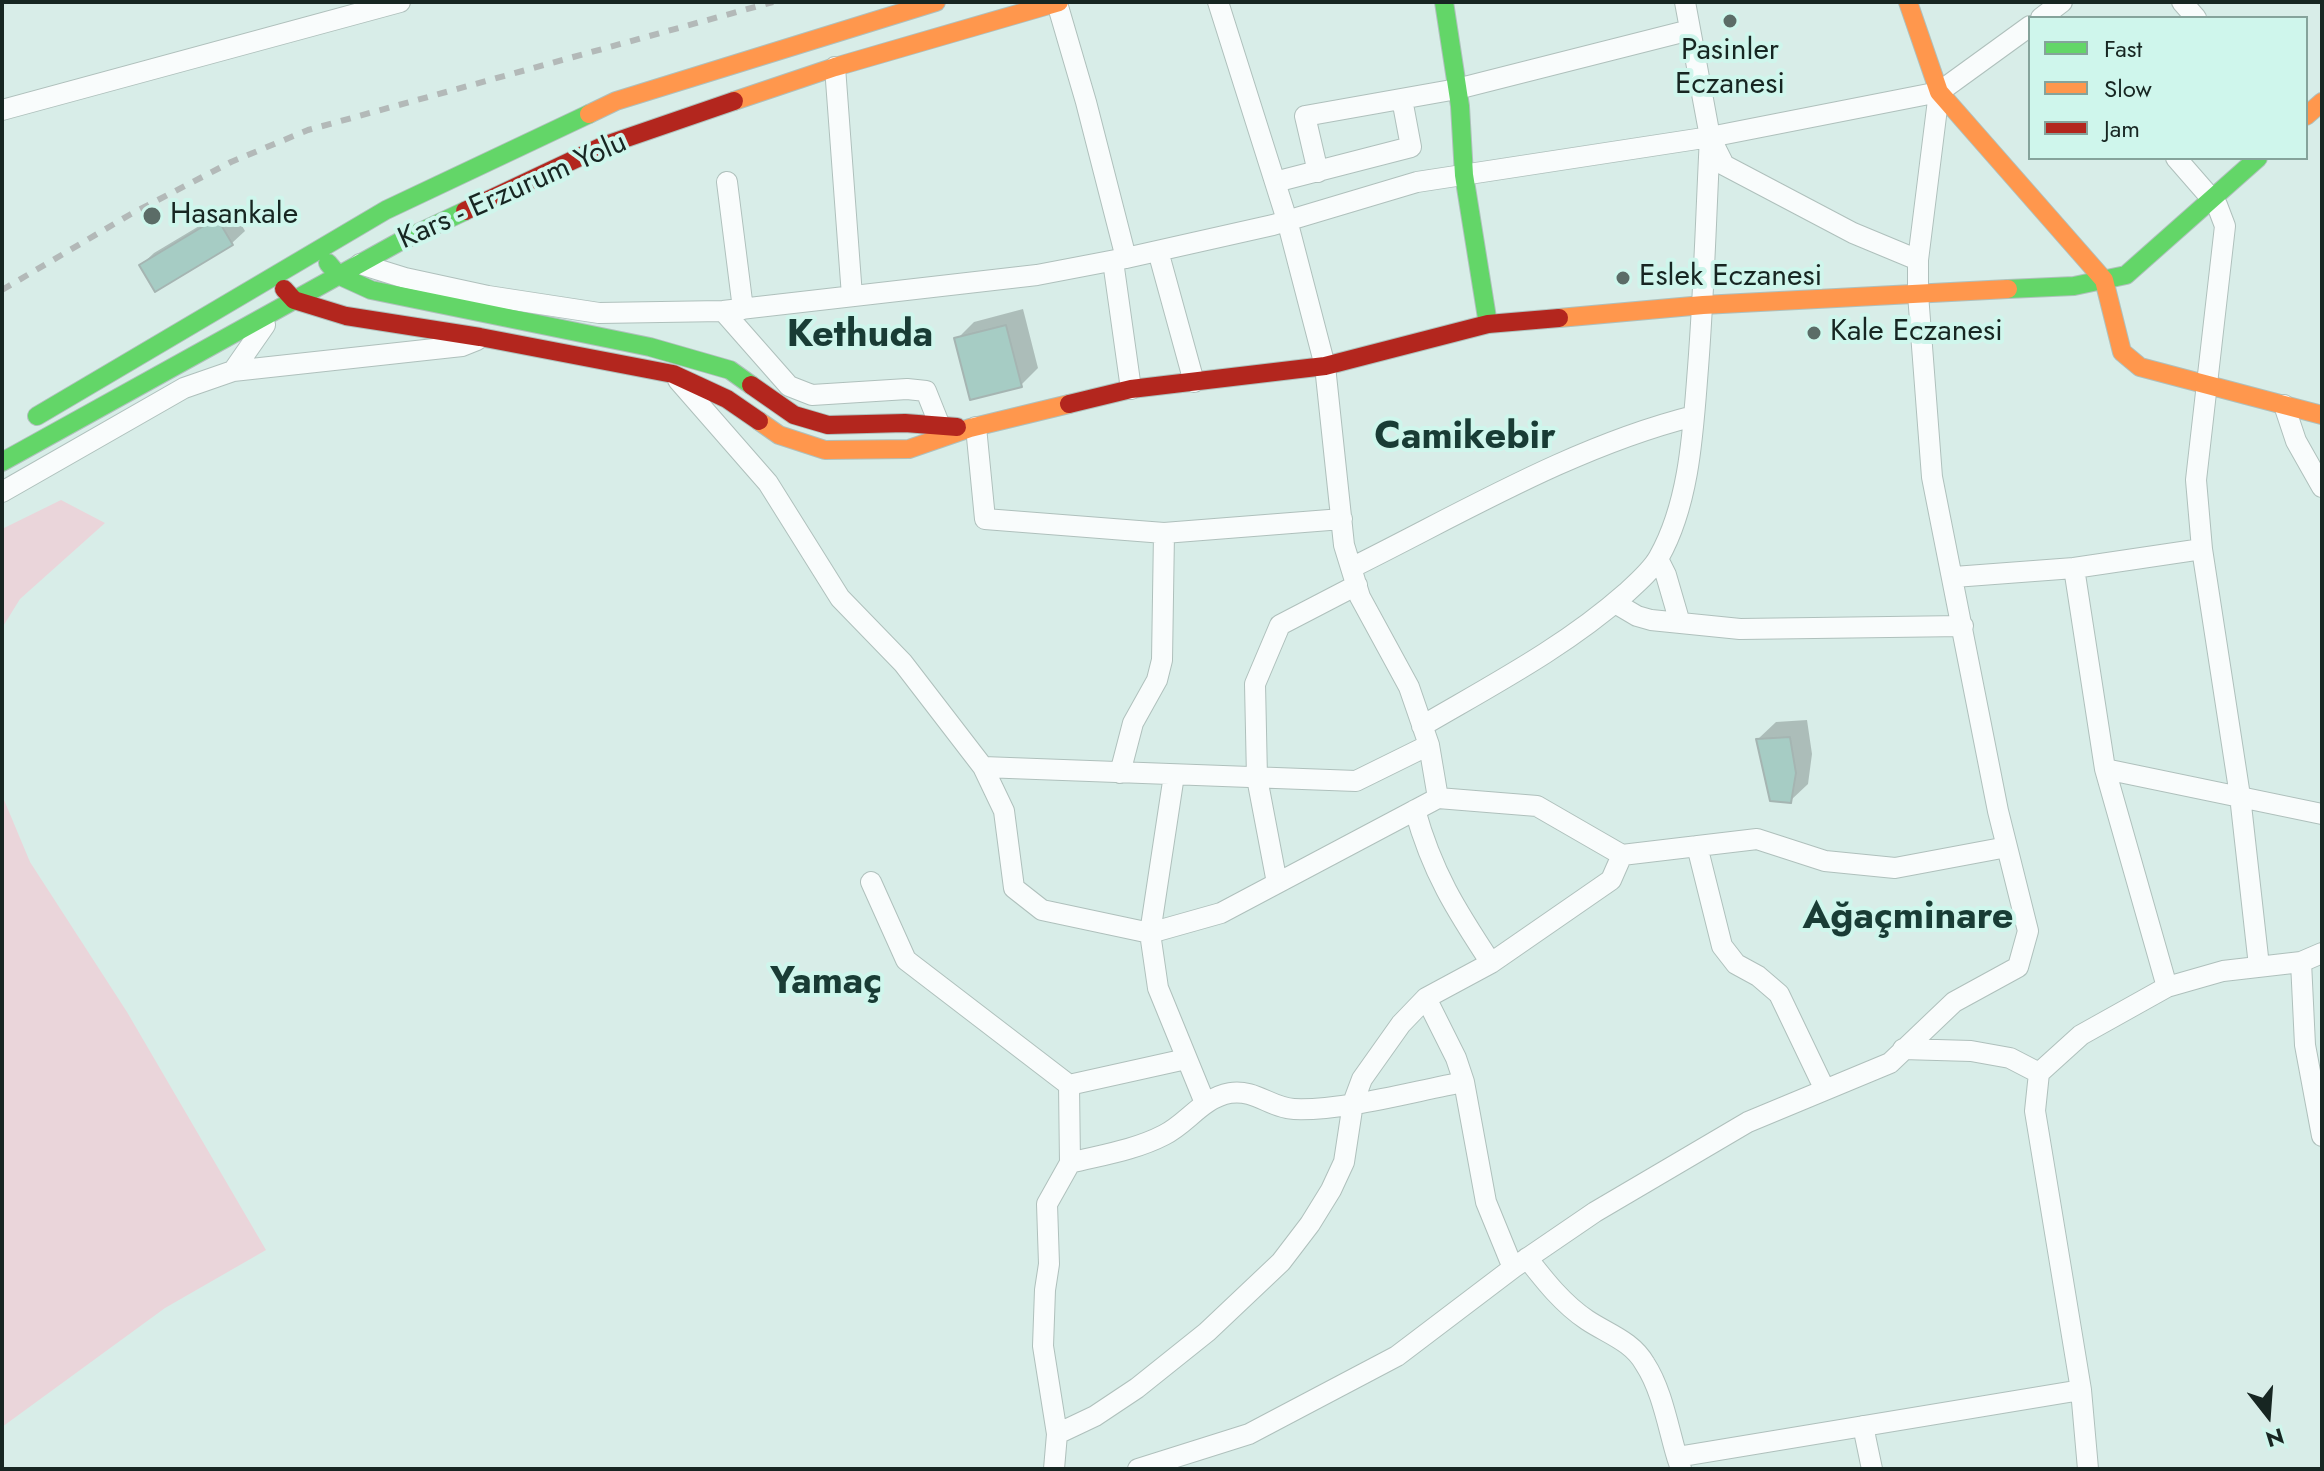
<!DOCTYPE html>
<meta charset="utf-8">
<style>
body{margin:0}
#map{position:relative;width:2324px;height:1471px;overflow:hidden;background:#d8ede8;font-family:Jost,sans-serif}
canvas{display:block}
.frame{position:absolute;inset:0;border:4px solid #172622;pointer-events:none}
.legend{position:absolute;left:2028px;top:16px;width:280px;height:144px;box-sizing:border-box;background:#cff6ec;border:2px solid #85a39b;margin:0;padding:10px 14px;list-style:none;font-size:24px;color:#172622}
.legend li{display:flex;align-items:center;gap:16px;height:40px}
.legend b{width:40px;border:2px solid #85a39b}
.north{position:absolute;left:2228px;top:1375px;width:80px;height:80px;-webkit-text-stroke:6px #cff6ec;paint-order:stroke;rotate:163deg;font-size:22px;font-weight:700;line-height:32px;text-align:center;color:#172622}
.north::after{content:'';display:block;margin:auto;width:28px;height:36px;background:#172622;clip-path:polygon(50% 0,100% 100%,50% 72%,0 100%)}
</style>
<div id="map">
<canvas width="2324" height="1471"></canvas>
<div class="frame"></div>
<ul class="legend">
<li><b style="height:10px;background:#63d668"></b>Fast</li>
<li><b style="height:10px;background:#ff974d"></b>Slow</li>
<li><b style="height:10px;background:#b3261e"></b>Jam</li>
</ul>
<div class="north">N</div>
</div>
<script>
const context = document.querySelector('canvas').getContext('2d');
context.lineJoin = 'round';
function fill(path, color) { context.fillStyle = color; context.fill(path, 'evenodd'); }
function strokePath(path, color, width, dash) { context.strokeStyle = color; context.lineWidth = width; context.lineCap = dash ? 'butt' : 'round'; context.setLineDash(dash || []); context.stroke(path); }
function label(font, color, halo, rows, align = 'center') {
  context.font = font + ' Jost,sans-serif'; context.lineWidth = 8; context.setLineDash([]); context.textBaseline = 'middle'; context.strokeStyle = halo; context.fillStyle = color; for (const [text, x, y, turn = 0] of rows) {
    context.save(); context.translate(x, y); context.rotate((+turn || 0) * Math.PI / 180); context.textAlign = isNaN(turn) ? turn : align; if (halo) context.strokeText(text, 0, 0); context.fillText(text, 0, 0); context.restore();
  }
}
fill(new Path2D(`
 M 61,500 L 105,523 L 20,599 L 2,628 L 2,529 Z
 M 2,795 L 30,862 L 127,1012 L 266,1250 L 165,1308 L 2,1427 Z`), '#ead5da');
fill(new Path2D(`
 M 231,207 L 245,231 L 232,243 L 141,265 L 154,253 Z
 M 1023,309 L 1038,368 L 1021,385 L 957,339 L 974,322 Z
 M 1807,720 L 1812,754 L 1808,784 L 1790,801 L 1758,739 L 1776,722 Z`), '#0003');
const building = new Path2D(`
 M 217,218 L 233,245 L 155,292 L 139,265 Z
 M 1006,325 L 1022,387 L 970,400 L 954,338 Z
 M 1790,737 L 1796,773 L 1791,803 L 1770,801 L 1756,739 Z`);
fill(building, '#a6ccc4');
strokePath(building, '#a5b5b2', 2);
const street = new Path2D(`
 M 1218,2 L 1287,220 L 1325,366 L 1344,545 L 1360,597 L 1409,687 L 1429,745 L 1438,798
 M 1685,2 L 1710,137 L 1724,165 L 1853,233 L 1918,260
 M 2182,2 L 2196,18
 M 1057,3 L 1086,102 L 1126,258
 M 2041,18 L 2062,2
 M 835,67 L 852,296
 M 2,110 L 400,2
 M 2176,158 L 2217,205 L 2225,226 L 2196,480 L 2202,549 L 2240,796 L 2259,966
 M 1318,172 L 1305,116 L 1457,89 L 1690,30
 M 727,182 L 743,309
 M 1275,182 L 1411,147 L 1402,99
 M 1158,251 L 1194,382
 M 1113,261 L 1131,389
 M 360,264 L 405,278 L 488,296 L 599,313 L 723,311 L 1037,275 L 1126,258 L 1273,225 L 1417,182 L 1710,137 L 1939,92 L 2030,26
 M 723,311 L 789,386 L 812,395 L 907,389 L 926,391 L 940,426
 M 233,371 L 265,325
 M 678,380 L 768,483 L 840,598 L 903,663 L 983,767 L 1004,811 L 1014,888 L 1042,910 L 1150,933 L 1158,988 L 1205,1103
 M 2284,405 L 2296,441 L 2322,487
 M 976,427 L 985,519 L 1164,533 L 1342,519
 M 2,492 L 184,388 L 233,371 L 462,346 L 477,340
 M 1658,559 L 1666,575 L 1680,623
 M 1351,568 C 1462,513 1574,446 1694,416
 M 2074,568 L 2105,769 L 2167,987 L 2081,1035 L 2039,1073 L 2035,1111 L 2081,1390 L 2088,1469
 M 1954,577 L 2074,568 L 2202,549
 M 1615,603 L 1637,616 L 1651,620 L 1740,629 L 1963,626
 M 1422,726 C 1492,685 1565,647 1626,593 C 1637,583 1652,570 1659,557 C 1690,502 1693,430 1698,368 C 1704,291 1706,214 1710,137
 M 983,767 L 1356,781 L 1429,745
 M 2105,769 L 2322,814
 M 1120,773 L 1133,723 L 1157,680 L 1162,660 L 1164,533
 M 1174,775 L 1150,933 L 1221,913 L 1438,798 L 1537,806 L 1622,855 L 1757,839 L 1825,861 L 1895,868 L 2007,847
 M 1415,810 C 1432,872 1456,910 1491,963
 M 1697,846 L 1722,946 L 1736,964 L 1758,976 L 1779,994 L 1825,1090
 M 871,882 L 906,960 L 1069,1085 L 1186,1059
 M 1277,883 L 1257,778 L 1255,684 L 1280,625 L 1357,585
 M 2301,962 L 2305,1045 L 2322,1136
 M 2167,987 L 2223,971 L 2301,962 L 2322,953
 M 1426,998 L 1456,1058 L 1464,1082 L 1486,1202 L 1513,1268
 M 1903,1049 L 1971,1051 L 2010,1058 L 2039,1073
 M 1070,1163 C 1102,1155 1135,1150 1164,1135 C 1188,1123 1202,1098 1230,1093 C 1255,1089 1271,1108 1294,1109 C 1344,1111 1414,1091 1464,1082
 M 1527,1258 C 1545,1281 1563,1304 1587,1320 C 1608,1334 1632,1341 1645,1364 C 1662,1390 1668,1427 1677,1457
 M 1863,1426 L 1872,1469
 M 1057,1434 L 1095,1416 L 1137,1388 L 1207,1332 L 1281,1262 L 1310,1224 L 1331,1190 L 1344,1162 L 1353,1103 L 1362,1079 L 1401,1024 L 1426,998 L 1491,963 L 1611,880 L 1622,855
 M 1054,1469 L 1057,1434 L 1043,1346 L 1045,1290 L 1049,1264 L 1047,1204 L 1070,1163 L 1069,1085
 M 1138,1469 L 1249,1434 L 1397,1356 L 1513,1268 L 1595,1212 L 1748,1122 L 1890,1063 L 1954,1002 L 2018,967 L 2028,931 L 1998,811 L 1932,477 L 1918,294 L 1918,260 L 1939,92
 M 1681,1469 L 1677,1457 L 2081,1390`);
const fast = new Path2D(`
 M 1444,2 L 1460,106 L 1464,175 L 1488,324
 M 328,263 L 338,275 L 371,290 L 650,347 L 730,370 L 751,385
 M 2008,289 L 2074,286 L 2126,275 L 2258,158
 M 37,416 L 386,210 L 589,114
 M 2,462 L 399,242 L 465,211`);
const slow = new Path2D(`
 M 1908,2 L 1939,92 L 2104,280 L 2122,352 L 2140,367 L 2322,415
 M 734,101 L 835,67 L 1059,2
 M 589,114 L 616,101 L 936,2
 M 2306,116 L 2322,102
 M 1559,318 L 1703,305 L 2008,289
 M 759,421 L 779,435 L 825,450 L 909,449 L 970,428 L 1069,404`);
const jam = new Path2D(`
 M 465,211 L 603,146 L 734,101
 M 284,289 L 294,300 L 346,316 L 480,337 L 673,374 L 727,399 L 759,421
 M 751,385 L 794,415 L 828,425 L 905,423 L 957,427
 M 1069,404 L 1131,389 L 1325,366 L 1488,324 L 1559,318`);
strokePath(street, '#afc0bc', 22);
strokePath(fast, '#afc0bc', 20);
strokePath(slow, '#afc0bc', 20);
strokePath(jam, '#afc0bc', 20);
strokePath(street, '#f9fcfc', 20);
strokePath(fast, '#63d668', 18);
strokePath(slow, '#ff974d', 18);
strokePath(jam, '#b3261e', 18);
strokePath(new Path2D(`
 M 2,290 L 131,214 L 231,162 L 308,130 L 773,2`), '#b3b9b8', 6, [10, 10]);
for (const [x, y, r, color] of [
 [1730,21,8,"#5b6c67"],
 [152,216,10,"#5b6c67"],
 [1623,278,8,"#5b6c67"],
 [1814,333,8,"#5b6c67"]
]) { const dot = new Path2D(); dot.arc(x, y, r, 0, 2 * Math.PI); context.fillStyle = color; context.fill(dot); strokePath(dot, '#cff6ec', 3); }
label('30px', '#172622', '#cff6ec', [
 ["Pasinler",1730,52,"center"],
 ["Eczanesi",1730,86,"center"],
 ["Hasankale",170,216],
 ["Eslek Eczanesi",1639,278],
 ["Kale Eczanesi",1830,333]
], 'left');
label('30px', '#172622', '#cff6ec', [
 ["Kars - Erzurum Yolu",513,192,-24]
]);
label('bold 38px', '#193c35', '#cff6ec', [
 ["Kethuda",860,337],
 ["Camikebir",1465,439],
 ["Ağaçminare",1908,919],
 ["Yamaç",826,984]
]);
</script>
